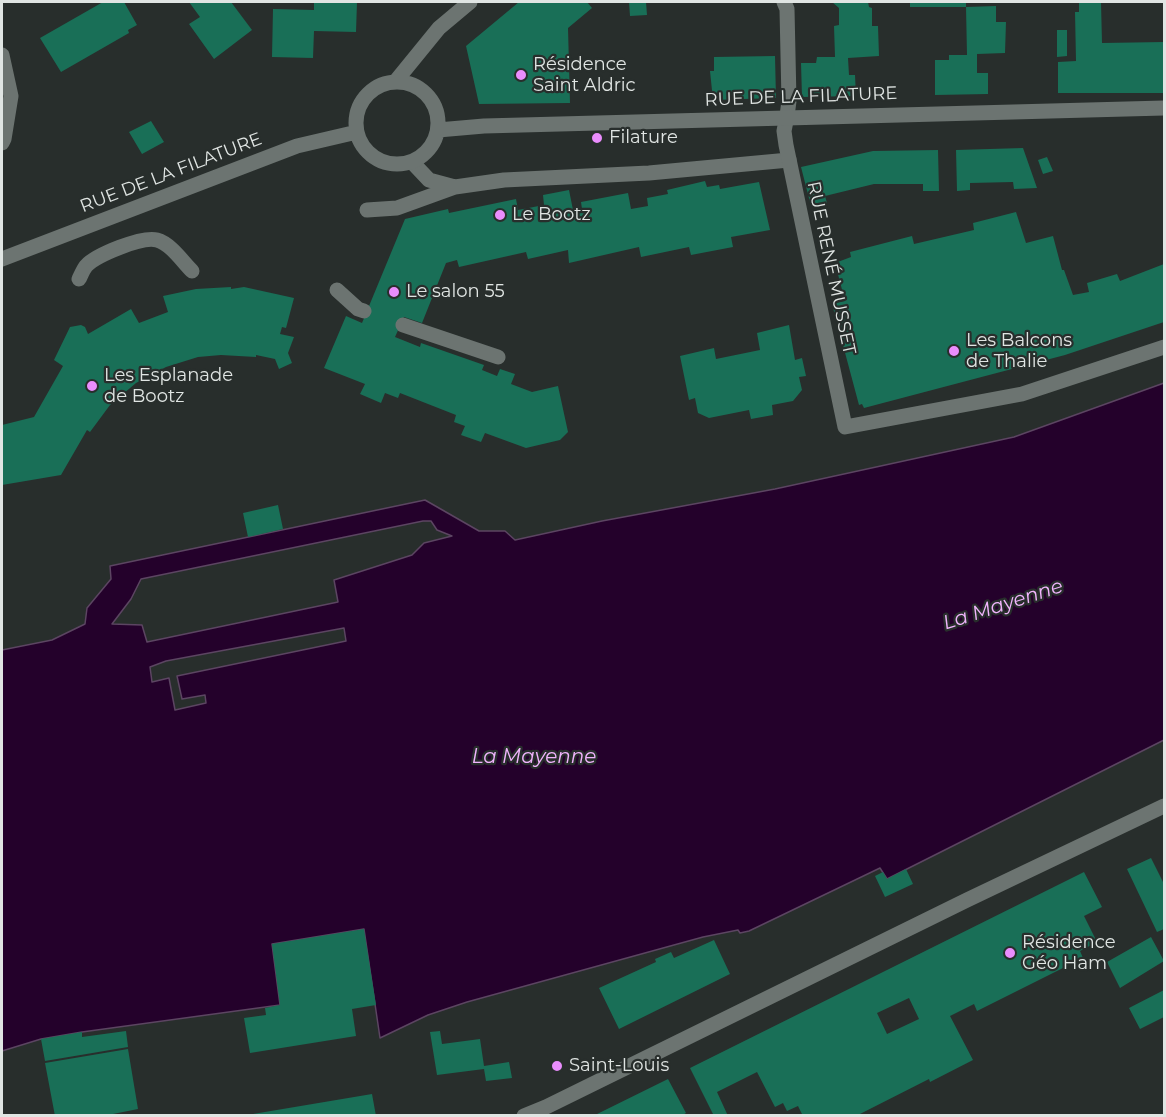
<!DOCTYPE html>
<meta charset="utf-8">
<style>
body{margin:0}
#map{position:relative;width:1166px;height:1117px;overflow:hidden;background:#282e2c;font-family:Montserrat,sans-serif}
canvas{display:block}
.frame{position:absolute;inset:0;border:3px solid #e0e5e3;pointer-events:none}
</style>
<div id="map">
<canvas width="1166" height="1117"></canvas>
<div class="frame"></div>
</div>
<script>
const context = document.querySelector('canvas').getContext('2d');
context.lineJoin = 'round';
function fill(path, color) { context.fillStyle = color; context.fill(path, 'evenodd'); }
function strokePath(path, color, width, dash) { context.strokeStyle = color; context.lineWidth = width; context.lineCap = dash ? 'butt' : 'round'; context.setLineDash(dash || []); context.stroke(path); }
function label(font, color, halo, rows, align = 'center') {
  context.font = font + ' Montserrat,sans-serif'; context.lineWidth = 4.5; context.setLineDash([]); context.textBaseline = 'middle'; context.strokeStyle = halo; context.fillStyle = color; for (const [text, x, y, turn = 0] of rows) {
    context.save(); context.translate(x, y); context.rotate((+turn || 0) * Math.PI / 180); context.textAlign = isNaN(turn) ? turn : align; if (halo) context.strokeText(text, 0, 0); context.fillText(text, 0, 0); context.restore();
  }
}
const water = new Path2D(`
 M 1164,383 L 1164,740 L 887,879 L 880,868 L 749,931 L 740,933 L 738,930 L 703,937 L 467,1002 L 428,1015 L 380,1038 L 364,929 L 272,944 L 280,1005 L 82,1032 L 41,1039 L 2,1051 L 2,650 L 52,640 L 85,624 L 87,608 L 111,579 L 110,566 L 425,500 L 479,531 L 505,531 L 515,540 L 602,521 L 775,489 L 1014,437 ZM 423,521 L 431,521 L 437,530 L 452,536 L 424,543 L 412,555 L 334,580 L 338,602 L 147,642 L 142,625 L 112,624 L 131,599 L 141,579 ZM 344,628 L 346,641 L 177,676 L 182,699 L 205,695 L 206,703 L 175,710 L 169,678 L 152,682 L 150,667 L 166,661 Z`);
fill(water, '#24012b');
strokePath(water, '#5c4562', 1.5);
fill(new Path2D(`
 M 103,2 L 124,2 L 137,25 L 128,30 L 129,33 L 61,72 L 40,38 Z
 M 189,2 L 231,2 L 252,30 L 214,59 L 189,24 L 200,17 Z
 M 314,2 L 357,2 L 356,32 L 314,31 L 313,58 L 272,57 L 273,9 L 314,10 Z
 M 519,2 L 587,2 L 592,8 L 568,28 L 570,103 L 479,104 L 466,46 Z
 M 629,2 L 646,2 L 647,15 L 630,16 Z
 M 832,2 L 868,2 L 869,7 L 872,8 L 872,26 L 878,26 L 879,56 L 848,58 L 849,75 L 855,75 L 856,96 L 802,97 L 801,63 L 816,63 L 817,57 L 835,57 L 834,26 L 839,25 L 839,8 Z
 M 910,2 L 966,2 L 966,7 L 910,7 Z
 M 1079,2 L 1101,2 L 1102,43 L 1164,42 L 1164,93 L 1058,93 L 1058,62 L 1076,61 L 1075,12 L 1079,12 Z
 M 996,6 L 996,22 L 1006,22 L 1005,53 L 977,54 L 977,73 L 988,73 L 988,94 L 935,95 L 935,60 L 949,60 L 949,55 L 967,55 L 966,7 Z
 M 1057,30 L 1067,30 L 1067,56 L 1057,57 Z
 M 775,56 L 776,98 L 713,100 L 710,71 L 714,71 L 714,57 Z
 M 151,121 L 164,142 L 142,154 L 129,132 Z
 M 1023,148 L 1037,188 L 1014,189 L 1013,182 L 970,183 L 970,190 L 957,191 L 956,150 Z
 M 938,150 L 939,191 L 923,191 L 923,184 L 874,184 L 825,196 L 827,203 L 811,206 L 801,167 L 873,151 Z
 M 1047,157 L 1053,171 L 1043,174 L 1038,160 Z
 M 705,181 L 707,187 L 719,185 L 720,189 L 759,182 L 770,230 L 731,237 L 733,247 L 691,255 L 689,247 L 641,257 L 639,247 L 569,263 L 568,250 L 528,259 L 526,252 L 459,267 L 457,260 L 446,263 L 422,323 L 404,317 L 395,337 L 420,347 L 421,343 L 484,365 L 482,370 L 497,376 L 500,369 L 515,374 L 511,384 L 532,392 L 558,386 L 568,432 L 560,440 L 526,448 L 485,433 L 481,442 L 461,435 L 465,426 L 454,422 L 456,415 L 400,393 L 398,398 L 385,393 L 381,403 L 360,394 L 365,384 L 324,368 L 346,316 L 362,323 L 405,219 L 448,209 L 449,213 L 516,199 L 518,210 L 544,205 L 543,195 L 569,190 L 573,210 L 582,209 L 581,202 L 628,193 L 631,209 L 648,206 L 647,198 L 668,194 L 667,190 Z
 M 1016,212 L 1026,243 L 1053,236 L 1062,270 L 1064,270 L 1073,295 L 1089,292 L 1087,283 L 1117,274 L 1120,281 L 1164,264 L 1164,322 L 1065,355 L 864,408 L 862,404 L 859,405 L 832,304 L 845,301 L 835,263 L 851,257 L 850,252 L 912,236 L 914,244 L 974,230 L 973,223 Z
 M 231,287 L 231,289 L 244,287 L 294,298 L 286,328 L 282,327 L 280,334 L 294,337 L 288,353 L 292,363 L 279,369 L 275,359 L 256,355 L 256,357 L 221,355 L 198,357 L 166,367 L 136,383 L 110,405 L 90,432 L 87,430 L 61,475 L 2,485 L 2,425 L 34,417 L 63,366 L 54,360 L 70,327 L 81,325 L 85,327 L 88,334 L 131,309 L 139,323 L 168,312 L 163,296 L 196,289 Z
 M 789,325 L 795,360 L 802,358 L 806,376 L 799,377 L 802,390 L 793,401 L 772,405 L 773,415 L 751,419 L 749,410 L 709,418 L 698,413 L 695,398 L 689,400 L 680,356 L 714,348 L 716,359 L 760,350 L 757,333 Z
 M 278,505 L 283,529 L 248,537 L 243,513 Z
 M 1151,858 L 1164,884 L 1164,929 L 1157,932 L 1127,869 Z
 M 906,869 L 913,884 L 885,897 L 875,876 L 883,872 L 887,879 Z
 M 1084,872 L 1102,907 L 1084,916 L 1097,942 L 1080,951 L 1083,958 L 977,1011 L 974,1004 L 950,1016 L 973,1060 L 930,1082 L 929,1079 L 856,1116 L 803,1116 L 798,1106 L 787,1111 L 783,1103 L 775,1107 L 757,1072 L 717,1092 L 728,1116 L 714,1116 L 690,1068 ZM 909,998 L 919,1019 L 887,1034 L 877,1013 Z
 M 364,929 L 376,1005 L 352,1009 L 356,1036 L 250,1053 L 244,1018 L 266,1015 L 265,1008 L 280,1005 L 272,944 Z
 M 1151,937 L 1164,961 L 1120,988 L 1107,962 Z
 M 714,940 L 730,974 L 619,1029 L 599,988 L 656,962 L 655,959 L 671,952 L 674,958 Z
 M 1164,990 L 1164,1017 L 1140,1029 L 1129,1008 Z
 M 126,1031 L 128,1047 L 45,1061 L 41,1039 L 82,1032 L 82,1037 Z
 M 440,1031 L 442,1044 L 480,1039 L 484,1066 L 509,1062 L 512,1078 L 486,1081 L 484,1069 L 437,1075 L 430,1032 Z
 M 128,1049 L 138,1109 L 113,1114 L 113,1116 L 55,1116 L 45,1063 Z
 M 668,1079 L 686,1113 L 681,1116 L 593,1116 Z
 M 372,1094 L 376,1116 L 254,1116 L 253,1114 Z`), '#196f57');
strokePath(new Path2D(`
 M 784,2 L 787,9 L 789,101 L 787,116
 M 412,162 L 429,180 L 455,187 L 504,180 L 649,173 L 789,160
 M 367,210 L 397,208 L 455,187
 M 79,279 C 81,275 83,270 86,266 C 96,255 142,236 157,240 C 171,244 182,261 192,271
 M 337,290 L 358,309 L 364,311
 M 403,325 L 498,357`), '#6c7471', 15);
strokePath(new Path2D(`
 M 2,55 L 11,96 L 4,139 L 2,143
 M 787,116 L 784,131 L 786,145 L 845,427 L 1022,394 L 1164,347`), '#6c7471', 15);
strokePath(new Path2D(`
 M356 123a41 41 0 1 1 82 0a41 41 0 1 1-82 0Z
 M 395,82 L 439,28 L 470,2
 M 438,130 L 484,126 L 1164,108
 M 2,259 L 297,146 L 357,132`), '#6c7471', 15);
strokePath(new Path2D(`
 M 524,1116 L 546,1107 L 967,900 L 1164,806`), '#6c7471', 15);
for (const [x, y, r, color] of [
 [521,75,6,"#ea8dfd"],
 [597,138,6,"#ea8dfd"],
 [500,215,6,"#ea8dfd"],
 [394,292,6,"#ea8dfd"],
 [954,351,6,"#ea8dfd"],
 [92,386,6,"#ea8dfd"],
 [1010,953,6,"#ea8dfd"],
 [557,1066,6,"#ea8dfd"]
]) { const dot = new Path2D(); dot.arc(x, y, r, 0, 2 * Math.PI); context.fillStyle = color; context.fill(dot); strokePath(dot, '#282e2c', 2); }
label('18px', '#e0e5e3', '#282e2c', [
 ["Résidence",533,65],
 ["Saint Aldric",533,86],
 ["Filature",609,138],
 ["Le Bootz",512,215],
 ["Le salon 55",406,292],
 ["Les Balcons",966,341],
 ["de Thalie",966,362],
 ["Les Esplanade",104,376],
 ["de Bootz",104,397],
 ["Résidence",1022,943],
 ["Géo Ham",1022,964],
 ["Saint-Louis",569,1066]
], 'left');
label('18px', '#e0e5e3', '#282e2c', [
 ["RUE DE LA FILATURE",801,97,-2],
 ["RUE DE LA FILATURE",171,173,-21],
 ["RUE RENÉ MUSSET",831,268,78]
]);
label('italic 20px', '#f1b4fd', '#282e2c', [
 ["La Mayenne",1003,605,-18],
 ["La Mayenne",534,757]
]);
</script>
